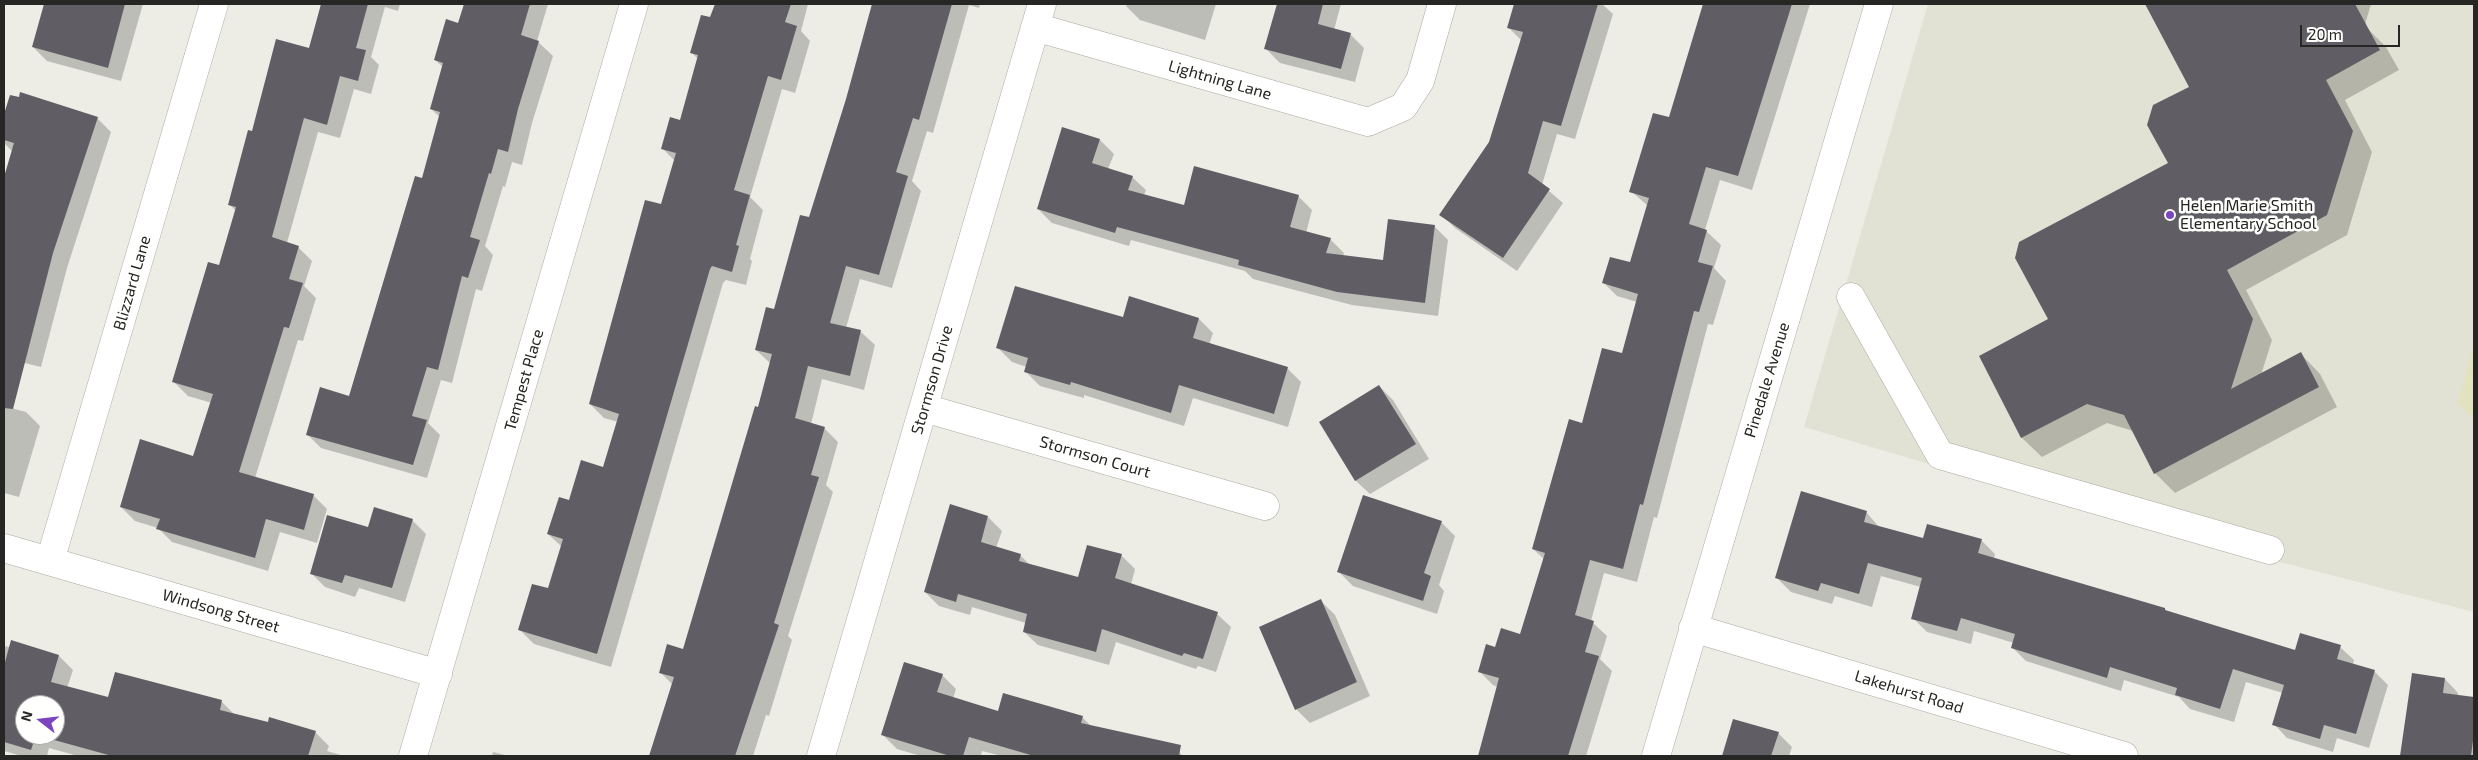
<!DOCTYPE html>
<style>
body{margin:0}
#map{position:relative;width:2478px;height:760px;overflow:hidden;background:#edede6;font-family:"Exo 2",sans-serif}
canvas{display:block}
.frame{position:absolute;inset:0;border:5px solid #262624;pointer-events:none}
.north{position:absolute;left:15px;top:695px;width:50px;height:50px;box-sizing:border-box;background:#fffffe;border:1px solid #a8a8a7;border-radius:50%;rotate:286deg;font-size:14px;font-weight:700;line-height:20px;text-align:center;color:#262624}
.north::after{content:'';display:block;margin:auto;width:18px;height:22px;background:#7b45bd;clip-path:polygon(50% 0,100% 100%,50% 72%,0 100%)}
.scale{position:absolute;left:2300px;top:25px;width:100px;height:22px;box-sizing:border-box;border:2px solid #262624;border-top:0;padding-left:6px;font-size:15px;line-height:18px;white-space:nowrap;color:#262624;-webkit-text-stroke:4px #fffffe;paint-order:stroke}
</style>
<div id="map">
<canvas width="2478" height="760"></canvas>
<div class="frame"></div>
<div class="north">N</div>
<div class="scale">20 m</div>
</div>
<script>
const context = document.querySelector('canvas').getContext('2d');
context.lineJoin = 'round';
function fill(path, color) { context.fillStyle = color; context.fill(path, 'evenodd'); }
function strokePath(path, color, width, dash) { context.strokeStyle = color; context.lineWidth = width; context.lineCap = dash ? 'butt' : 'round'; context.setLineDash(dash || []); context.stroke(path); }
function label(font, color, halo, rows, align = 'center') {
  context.font = font + ' "Exo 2",sans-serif'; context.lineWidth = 5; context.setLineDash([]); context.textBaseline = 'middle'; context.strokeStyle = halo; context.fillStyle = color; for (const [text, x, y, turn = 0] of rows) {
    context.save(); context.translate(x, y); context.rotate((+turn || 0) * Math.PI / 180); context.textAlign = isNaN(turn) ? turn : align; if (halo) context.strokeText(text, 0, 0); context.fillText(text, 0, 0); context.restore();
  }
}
fill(new Path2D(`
 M 1928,4 L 2474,4 L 2474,612 L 2121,521 L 1804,427 Z`), '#e2e2d4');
fill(new Path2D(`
 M 2474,345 L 2474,419 L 2458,403 Z`), '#e2e2be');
fill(new Path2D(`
 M 45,4 L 143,4 L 121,81 L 47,61 L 33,47 Z
 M 322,4 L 400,4 L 398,11 L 385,7 L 371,57 L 379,65 L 371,94 L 354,89 L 340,138 L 318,132 L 287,243 L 298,247 L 312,261 L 304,286 L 316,298 L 303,341 L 298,340 L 255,478 L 313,495 L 327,509 L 317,543 L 280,532 L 268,571 L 172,542 L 158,528 L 135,521 L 121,507 L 194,457 L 212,403 L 188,396 L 174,382 L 220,267 L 236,211 L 230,205 L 253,133 L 310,50 Z
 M 465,4 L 548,4 L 537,41 L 553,56 L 532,123 L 522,165 L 512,162 L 505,187 L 503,186 L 485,246 L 493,255 L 482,291 L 476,289 L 452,383 L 441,380 L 428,423 L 440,435 L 427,478 L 321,448 L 307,434 L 350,398 L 416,178 L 423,180 L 440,117 L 431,109 L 443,67 L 435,60 L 458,25 Z
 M 716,4 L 808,4 L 801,31 L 810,41 L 795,93 L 782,89 L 750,197 L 763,210 L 750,259 L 752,261 L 746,285 L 726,280 L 723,283 L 611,667 L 534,644 L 520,630 L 549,590 L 562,547 L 548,534 L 569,501 L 604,468 L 618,422 L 604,418 L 590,404 L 662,206 L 675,161 L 663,149 L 681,121 L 699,60 L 691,52 L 711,19 Z
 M 884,4 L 980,4 L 979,8 L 969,5 L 933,133 L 927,131 L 912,181 L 921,191 L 892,288 L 860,279 L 846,328 L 861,332 L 875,345 L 864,390 L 822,379 L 811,424 L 824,428 L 838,442 L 826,485 L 833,492 L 788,636 L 792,640 L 769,716 L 766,715 L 753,756 L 651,756 L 673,685 L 660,672 L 684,651 L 759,408 L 771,364 L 756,350 L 775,310 L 810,219 Z
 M 1127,4 L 1216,4 L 1205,40 L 1140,20 L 1126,6 Z
 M 1278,4 L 1341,4 L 1334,30 L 1350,34 L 1364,48 L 1355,82 L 1280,63 L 1266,49 Z
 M 1515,4 L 1602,4 L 1613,14 L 1575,139 L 1557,134 L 1542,185 L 1563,203 L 1517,271 L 1455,228 L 1441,214 L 1490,142 L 1521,40 L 1509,28 Z
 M 1704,4 L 1810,4 L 1752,190 L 1720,180 L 1705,230 L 1721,245 L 1714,268 L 1726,281 L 1713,325 L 1708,324 L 1657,518 L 1654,517 L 1637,582 L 1604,573 L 1591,621 L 1607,636 L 1600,659 L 1612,671 L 1586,756 L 1479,756 L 1498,687 L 1493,685 L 1479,671 L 1496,648 L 1521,636 L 1544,559 L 1533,549 L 1583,424 L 1623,355 L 1637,302 L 1617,296 L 1603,282 L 1631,264 L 1648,206 L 1631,191 L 1670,119 Z
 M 2146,4 L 2371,4 L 2364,28 L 2366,27 L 2386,47 L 2399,70 L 2345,100 L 2372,152 L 2347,235 L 2246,290 L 2272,340 L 2261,375 L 2301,354 L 2320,374 L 2337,407 L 2175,493 L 2155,473 L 2133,431 L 2107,423 L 2042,457 L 2022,438 L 1980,356 L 2049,320 L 2169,163 L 2191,87 Z
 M 10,96 L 97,118 L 111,132 L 67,268 L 41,367 L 4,358 L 4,181 L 13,152 L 4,143 L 4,118 Z
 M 1063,128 L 1100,140 L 1114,154 L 1108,169 L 1132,177 L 1146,190 L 1144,195 L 1185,206 L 1298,196 L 1312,210 L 1306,233 L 1330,239 L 1344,253 L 1343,257 L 1384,262 L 1434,226 L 1448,240 L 1438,316 L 1352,305 L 1253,279 L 1245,271 L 1131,240 L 1129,246 L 1052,223 L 1038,209 Z
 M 1130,298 L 1199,319 L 1213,333 L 1209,345 L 1287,368 L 1301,382 L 1288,427 L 1193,398 L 1184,426 L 1084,395 L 1084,398 L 1040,386 L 1026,372 L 1027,367 L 1012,362 L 998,348 L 1124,319 Z
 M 1379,386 L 1393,400 L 1429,459 L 1370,494 L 1356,481 L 1321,422 Z
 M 4,406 L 26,412 L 40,426 L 19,497 L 4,493 Z
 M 1866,512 L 1880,528 L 1924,540 L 1981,540 L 1995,554 L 1994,559 L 2165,609 L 2168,613 L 2295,651 L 2340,647 L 2354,660 L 2353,665 L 2374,671 L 2388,685 L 2369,748 L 2337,738 L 2333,752 L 2287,738 L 2274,724 L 2283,693 L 2246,682 L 2234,722 L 2190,709 L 2179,697 L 2124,680 L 2121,691 L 2026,661 L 2012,647 L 2014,643 L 1974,631 L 1971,644 L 1927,632 L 1913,618 L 1921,587 L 1881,576 L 1872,607 L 1835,596 L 1832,604 L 1791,592 L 1777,578 Z
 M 988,517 L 1002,531 L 996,548 L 1020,555 L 1031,566 L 1079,579 L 1121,555 L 1135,569 L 1131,585 L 1217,614 L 1231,627 L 1216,672 L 1198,666 L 1196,669 L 1116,642 L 1109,665 L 1038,645 L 1024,632 L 1026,623 L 972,607 L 970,615 L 939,606 L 925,592 Z
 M 412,520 L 426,534 L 405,602 L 359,588 L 355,597 L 325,587 L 311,573 Z
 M 1441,522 L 1455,536 L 1439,585 L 1444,591 L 1437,614 L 1353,586 L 1339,572 Z
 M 1321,601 L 1335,615 L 1370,696 L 1310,723 L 1296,709 Z
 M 12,642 L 59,656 L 73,670 L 67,688 L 109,699 L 116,673 L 222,702 L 235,715 L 315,732 L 329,746 L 327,751 L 344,756 L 78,756 L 49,748 L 47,756 L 22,756 L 4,751 L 4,646 L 10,647 ZM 25,705 L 55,705 L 55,735 L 25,735 Z
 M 942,675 L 956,689 L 953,698 L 999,712 L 1082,717 L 1091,726 L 1171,744 L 1183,756 L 1002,756 L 982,751 L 981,756 L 921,756 L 897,749 L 883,735 Z
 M 2413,675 L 2445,679 L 2458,693 L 2458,696 L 2474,699 L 2474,756 L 2402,756 Z
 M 1734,720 L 1778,733 L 1792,747 L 1789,756 L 1724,756 Z
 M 493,752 L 509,756 L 492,756 Z`), '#0003');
fill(new Path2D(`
 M 44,4 L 125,4 L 108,68 L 32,47 Z
 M 321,4 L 368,4 L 356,48 L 366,50 L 358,81 L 340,76 L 327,125 L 304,118 L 272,237 L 299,246 L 289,279 L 303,283 L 289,328 L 284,327 L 239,472 L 314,494 L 304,530 L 266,519 L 255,558 L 156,529 L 160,519 L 120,507 L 140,439 L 193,456 L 213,394 L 172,382 L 208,262 L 219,265 L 236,207 L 228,205 L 248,130 L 252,131 L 276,39 L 309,48 Z
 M 464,4 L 530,4 L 521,35 L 539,41 L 518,109 L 508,152 L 498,149 L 491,174 L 489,173 L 470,237 L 480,240 L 468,278 L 462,276 L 438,370 L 427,367 L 412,416 L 427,420 L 413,465 L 306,435 L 320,387 L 349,396 L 415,176 L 422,178 L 440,112 L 430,109 L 443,63 L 434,60 L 446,19 L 458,23 Z
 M 715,4 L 791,4 L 785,22 L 797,26 L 781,80 L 768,76 L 734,190 L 750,195 L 736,245 L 739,246 L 732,272 L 712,266 L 710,269 L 597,654 L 518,630 L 532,584 L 548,588 L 563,539 L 547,534 L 559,497 L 569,500 L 581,460 L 603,467 L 619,414 L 589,404 L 645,200 L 661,204 L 676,153 L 661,149 L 670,117 L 680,120 L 698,55 L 690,53 L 701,15 L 710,17 Z
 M 872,4 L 952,4 L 919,120 L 913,118 L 896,172 L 908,176 L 879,275 L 846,266 L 830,323 L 861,330 L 850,376 L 808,366 L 795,418 L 825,427 L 811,475 L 819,477 L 774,623 L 779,625 L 735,756 L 649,756 L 674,677 L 659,673 L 667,644 L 683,649 L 755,406 L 758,407 L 772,354 L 755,350 L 766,307 L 774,309 L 800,215 L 809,217 L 846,99 Z
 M 1277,4 L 1323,4 L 1318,24 L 1351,33 L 1341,69 L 1264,49 Z
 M 1514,4 L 1598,4 L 1561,126 L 1543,121 L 1528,173 L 1550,189 L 1503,258 L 1439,215 L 1489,142 L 1523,32 L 1507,28 Z
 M 1703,4 L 1792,4 L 1738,176 L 1706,167 L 1689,224 L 1707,230 L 1698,262 L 1713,266 L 1699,312 L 1694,311 L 1643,505 L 1640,504 L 1623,569 L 1590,560 L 1575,615 L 1594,621 L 1585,652 L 1599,656 L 1568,756 L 1478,756 L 1499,678 L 1478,672 L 1486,644 L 1495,647 L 1501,628 L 1520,634 L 1545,553 L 1532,549 L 1569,419 L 1582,423 L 1602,348 L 1622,353 L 1638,294 L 1602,283 L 1610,257 L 1630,262 L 1649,198 L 1629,192 L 1653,113 L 1669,117 Z
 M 2145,4 L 2355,4 L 2380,50 L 2326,80 L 2353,131 L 2327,215 L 2227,270 L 2253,319 L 2231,389 L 2301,352 L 2319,387 L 2154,474 L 2124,415 L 2087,404 L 2021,438 L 1979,356 L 2048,319 L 2015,258 L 2019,242 L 2168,163 L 2147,125 L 2153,105 L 2189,87 Z
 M 20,92 L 98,117 L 53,253 L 13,409 L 4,408 L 4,177 L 14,143 L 4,140 L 4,114 L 10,95 L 19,97 Z
 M 1062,127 L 1100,139 L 1092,163 L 1133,176 L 1128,190 L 1184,205 L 1194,166 L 1299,195 L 1290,227 L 1331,238 L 1326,253 L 1383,260 L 1388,219 L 1435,225 L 1425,303 L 1337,292 L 1238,265 L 1239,260 L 1117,227 L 1115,233 L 1037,209 Z
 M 1015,286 L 1123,317 L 1129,296 L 1199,318 L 1193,338 L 1288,367 L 1274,414 L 1179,385 L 1171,413 L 1071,382 L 1070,385 L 1024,372 L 1028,358 L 996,348 Z
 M 1379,385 L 1416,444 L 1355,481 L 1319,422 Z
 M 1801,491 L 1867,511 L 1864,522 L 1923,538 L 1927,524 L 1982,539 L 1978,553 L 2165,608 L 2165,610 L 2295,650 L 2300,633 L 2341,645 L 2337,659 L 2375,670 L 2356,734 L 2324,725 L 2320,739 L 2272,725 L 2284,685 L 2233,669 L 2220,709 L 2175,695 L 2177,688 L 2110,667 L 2107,678 L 2011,648 L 2015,634 L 1961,618 L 1957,631 L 1911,619 L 1922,578 L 1868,563 L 1859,594 L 1821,583 L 1818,591 L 1775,578 Z
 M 1363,495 L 1442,521 L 1424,573 L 1431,576 L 1423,601 L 1337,572 Z
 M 950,504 L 988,516 L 981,542 L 1021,554 L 1019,561 L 1078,577 L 1087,545 L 1122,554 L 1115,578 L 1218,612 L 1203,659 L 1184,653 L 1182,656 L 1102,629 L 1096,652 L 1023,632 L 1027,614 L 958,594 L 956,602 L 924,592 Z
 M 374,507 L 413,519 L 392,588 L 345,575 L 342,583 L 310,574 L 327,515 L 368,527 Z
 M 1321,599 L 1357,682 L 1295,710 L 1259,627 Z
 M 11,640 L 59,655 L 51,682 L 108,697 L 115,672 L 222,700 L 220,710 L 268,722 L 269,717 L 316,731 L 308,756 L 112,756 L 36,735 L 31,750 L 4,742 L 4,666 ZM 25,705 L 55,705 L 55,735 L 25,735 Z
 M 904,662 L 943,674 L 937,692 L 998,711 L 1003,693 L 1083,716 L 1081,723 L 1181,745 L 1179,756 L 1034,756 L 969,737 L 963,756 L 950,756 L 881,735 Z
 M 2412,673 L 2445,678 L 2443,693 L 2474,697 L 2474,733 L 2471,756 L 2400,756 Z
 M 1733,719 L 1779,732 L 1771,756 L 1722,756 Z`), '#605e64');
const minor = new Path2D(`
 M 1035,27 L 1368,122 L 1403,107 L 1420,81 L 1442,4
 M 1851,297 L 1940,455 L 2270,550
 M 924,408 L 1265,506
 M 4,548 L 438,674
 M 50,561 L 214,4
 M 1693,628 L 2124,756
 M 413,756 L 634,4
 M 821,756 L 1042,4
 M 1656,756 L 1879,4`);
strokePath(minor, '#aaaaa3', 29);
strokePath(minor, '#fff', 28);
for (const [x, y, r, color] of [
 [2170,215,5,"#7b45bd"]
]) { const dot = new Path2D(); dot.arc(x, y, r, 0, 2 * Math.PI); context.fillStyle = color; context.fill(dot); strokePath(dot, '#fffffe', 2); }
label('16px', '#262624', '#fffffe', [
 ["Lightning Lane",1220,80,16],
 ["Blizzard Lane",132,283,-74],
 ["Tempest Place",524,380,-74],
 ["Stormson Drive",932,380,-74],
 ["Pinedale Avenue",1767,380,-73],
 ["Stormson Court",1095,457,16],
 ["Windsong Street",221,611,16],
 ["Lakehurst Road",1909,692,17]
]);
label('16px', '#262624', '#fffffe', [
 ["Helen Marie Smith",2180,206],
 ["Elementary School",2180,224]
], 'left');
</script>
